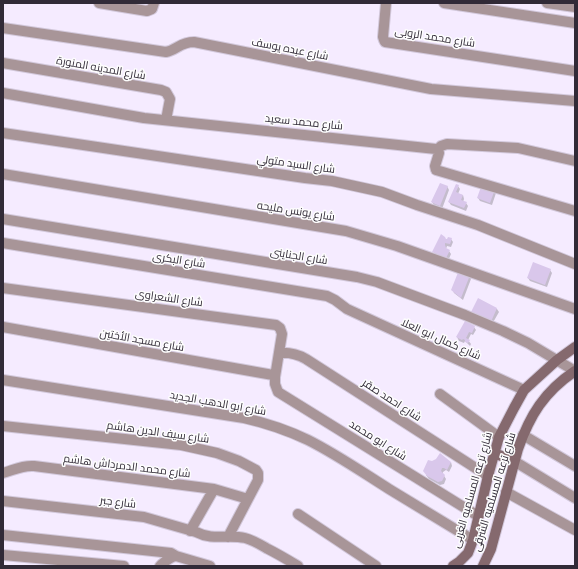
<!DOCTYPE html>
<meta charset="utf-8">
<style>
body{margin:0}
#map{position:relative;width:578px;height:569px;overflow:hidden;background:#f5ebff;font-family:"Exo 2",sans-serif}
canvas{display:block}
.frame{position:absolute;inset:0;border:4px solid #312a37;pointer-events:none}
</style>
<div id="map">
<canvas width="578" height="569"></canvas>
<div class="frame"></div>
</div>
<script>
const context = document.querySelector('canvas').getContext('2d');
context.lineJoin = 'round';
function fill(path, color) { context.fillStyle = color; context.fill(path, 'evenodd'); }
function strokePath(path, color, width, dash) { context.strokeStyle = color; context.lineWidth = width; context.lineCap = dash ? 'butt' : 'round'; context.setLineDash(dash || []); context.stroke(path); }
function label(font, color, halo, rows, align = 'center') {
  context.font = font + ' "Exo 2",Cairo,sans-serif'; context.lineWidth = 3; context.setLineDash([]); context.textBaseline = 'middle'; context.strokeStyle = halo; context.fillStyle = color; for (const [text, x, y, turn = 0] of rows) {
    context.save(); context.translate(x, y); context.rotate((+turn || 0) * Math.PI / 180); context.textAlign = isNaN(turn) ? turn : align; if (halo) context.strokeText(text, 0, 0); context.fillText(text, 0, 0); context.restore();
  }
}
fill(new Path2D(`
 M 447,186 L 449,190 L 442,209 L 434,205 L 432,202 Z
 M 458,186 L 460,189 L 458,194 L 463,195 L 464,199 L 463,202 L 466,203 L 468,206 L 466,211 L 451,205 L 449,202 Z
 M 495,190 L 496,193 L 492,205 L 480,201 L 478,198 Z
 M 451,239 L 453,242 L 451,247 L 447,246 L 446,249 L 449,251 L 451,254 L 448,261 L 435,256 L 434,252 L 446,240 Z
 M 550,270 L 552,273 L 547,287 L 530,281 L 528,278 Z
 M 470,276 L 471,279 L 463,300 L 454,293 L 452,289 Z
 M 478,300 L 497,309 L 499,312 L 491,326 Z
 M 474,327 L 476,330 L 473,335 L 471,334 L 468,340 L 471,344 L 470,346 L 465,341 L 464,343 L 459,341 L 457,337 Z
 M 451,462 L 452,466 L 449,472 L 446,470 L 443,472 L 443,474 L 446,479 L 444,484 L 440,485 L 429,479 L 426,475 Z`), '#0003');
fill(new Path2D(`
 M 440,183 L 448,186 L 440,206 L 431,202 Z
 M 456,184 L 459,185 L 456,192 L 463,195 L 461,200 L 467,202 L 464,208 L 448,202 Z
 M 482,184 L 495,189 L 490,203 L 477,198 Z
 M 441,234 L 445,237 L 446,239 L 447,239 L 448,237 L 452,238 L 450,244 L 445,243 L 445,245 L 446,248 L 450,250 L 446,258 L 432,252 Z
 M 533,262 L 551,269 L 545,285 L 527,278 Z
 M 459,270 L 470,275 L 461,298 L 451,290 Z
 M 478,298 L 497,308 L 490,324 L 470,314 Z
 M 465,321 L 475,326 L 472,333 L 469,332 L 466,338 L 470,340 L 468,343 L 465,342 L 465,340 L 463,339 L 462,340 L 456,337 Z
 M 440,453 L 451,462 L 447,470 L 444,468 L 442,468 L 441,471 L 445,475 L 442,481 L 438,482 L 427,476 L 423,471 L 428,460 L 432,461 L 436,459 Z`), '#d9c7eb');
const street = new Path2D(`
 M 99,3 L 147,11 L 152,9 L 154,3
 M 386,3 L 383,37 L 384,40 L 385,42 L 575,71
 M 444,3 L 575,23
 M 547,3 L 575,7
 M 3,28 L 166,52 C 177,50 180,42 194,42 L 431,89 L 575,101
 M 3,63 L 161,90 L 166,92 L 170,99 L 166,120
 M 3,93 L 144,118 L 436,149 L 438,151 L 439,153 L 435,166 L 436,170 L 575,211
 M 3,133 L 305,178 L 332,181 L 382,192 L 417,205 L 478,225 L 575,264
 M 437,150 L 441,146 L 447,144 L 518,148 L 575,161
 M 3,174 L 346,231 L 397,246 L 575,309
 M 3,219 L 357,277 L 377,282 L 465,315 L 503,331 L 528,343 L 575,371
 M 3,243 L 327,296 L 335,300 L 347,309 L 524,390
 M 3,288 L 276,325 L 280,328 L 282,334 L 275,377 L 275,384 L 278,392 L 478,516
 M 3,327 L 273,375 L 275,377
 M 279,353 C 290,352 297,354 306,359 L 488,476
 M 3,380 L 244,418 C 266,423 287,430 308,440 C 336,454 362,472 389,489 C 417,506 445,523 473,540
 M 440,394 L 499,437
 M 3,426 L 181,445 L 217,453 L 239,461 L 256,470 L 258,473 L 258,480 L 228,537
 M 523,435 L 575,466
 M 514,461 L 575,498
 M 3,473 C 14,470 22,465 34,466 L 214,489 L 248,499
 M 506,492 L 575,530
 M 3,501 L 144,517 L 196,532 C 213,541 228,534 245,538 C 253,540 261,545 268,549 C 278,554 288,560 298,566
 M 298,514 L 376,566
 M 190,531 L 214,489
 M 3,535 L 171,553 L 176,556
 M 3,555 L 124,566
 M 160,566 C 166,561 169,557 176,556 L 210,566`);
const secondary = new Path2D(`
 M 494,453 L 514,461
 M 453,566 L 459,562 L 468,553 L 473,540 L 488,476 L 499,437 L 514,408 L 524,390 L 557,360 L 575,347
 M 483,566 L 491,549 L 518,449 C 530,415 544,392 575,371`);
strokePath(street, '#d2c8db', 12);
strokePath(secondary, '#d2c8db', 12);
strokePath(street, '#a89598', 10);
strokePath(secondary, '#85696e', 10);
label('11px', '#312a37', '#fdfdfd', [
 ["شارع محمد الروبى",435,37,9],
 ["شارع عبده يوسف",290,49,11],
 ["شارع المدينه المنورة",101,68,10],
 ["شارع محمد سعيد",304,122,6],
 ["شارع السيد متولي",296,164,8],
 ["شارع يونس مليحه",296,211,9],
 ["شارع الجناينى",299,256,9],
 ["شارع البكرى",179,260,9],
 ["شارع الشعراوى",169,298,8],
 ["شارع كمال ابو العلا",441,339,24],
 ["شارع مسجد الأختين",142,340,10],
 ["شارع احمد صقر",392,400,33],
 ["شارع ابو الدهب الجديد",218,403,10],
 ["شارع سيف الدين هاشم",158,432,8],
 ["شارع ابو محمد",378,440,32],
 ["شارع محمد الدمرداش هاشم",127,466,7],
 ["شارع ترعه المسلميه الغربى",472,490,-74],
 ["شارع ترعه المسلميه الشرقى",494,492,-73],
 ["شارع جبر",118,502,7]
]);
</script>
